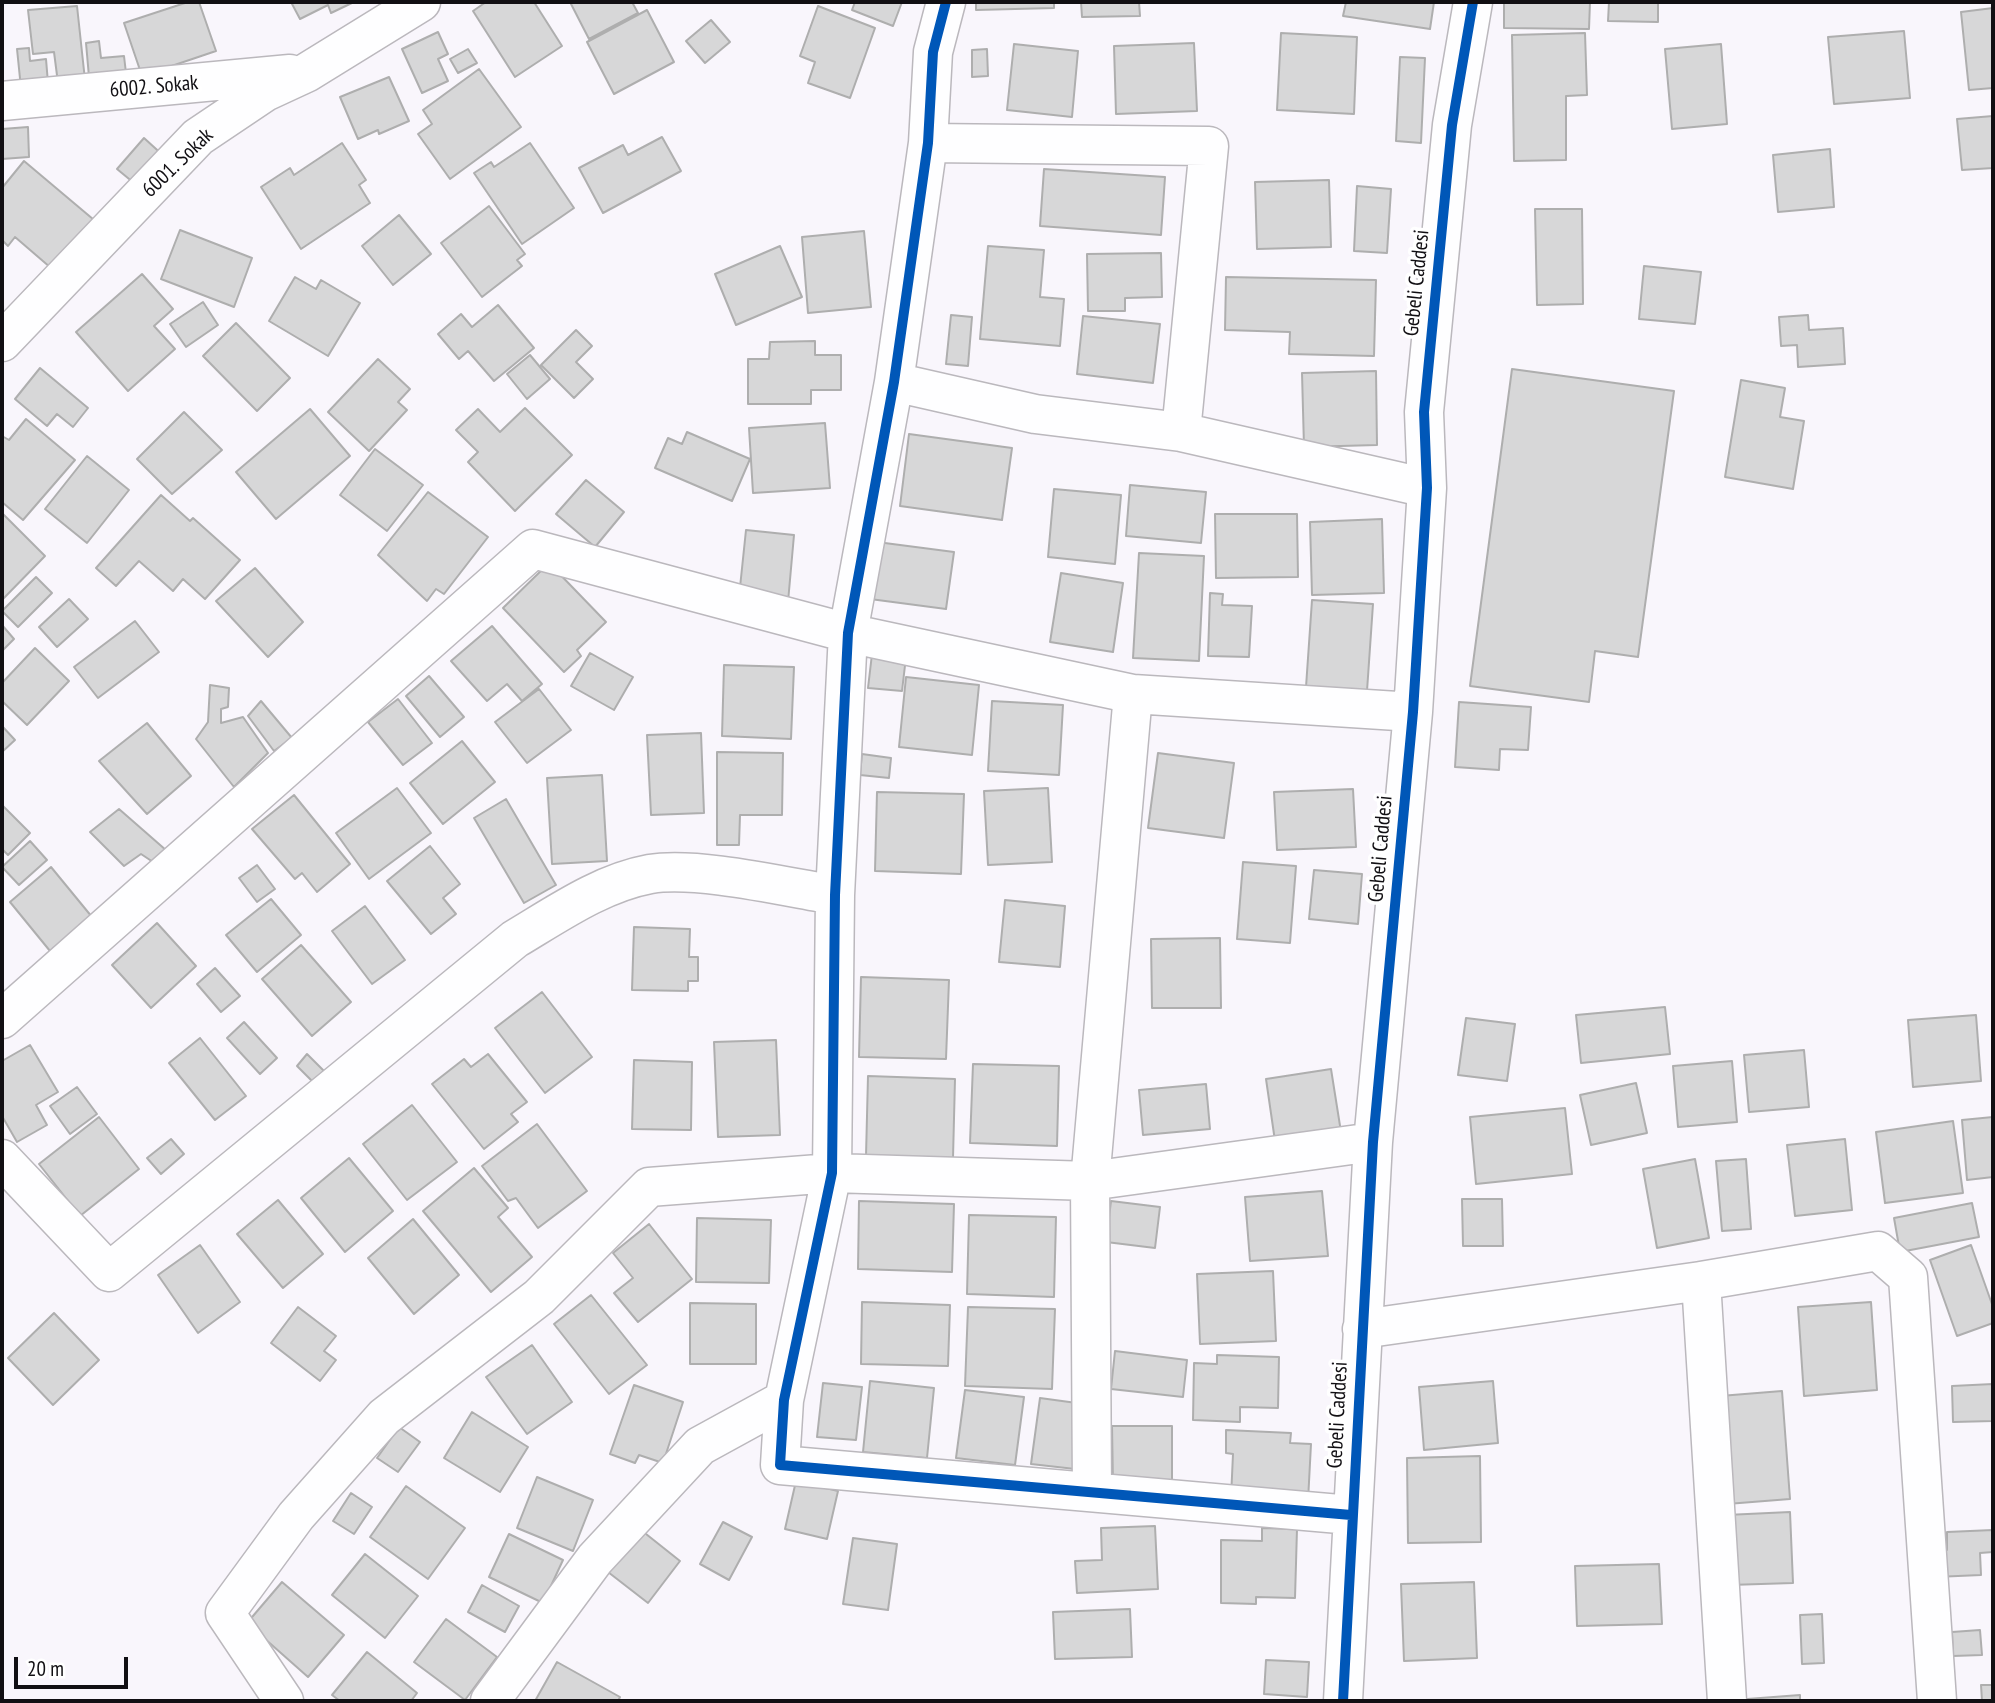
<!DOCTYPE html>
<style>
body{margin:0}
#map{position:relative;width:1995px;height:1703px;overflow:hidden;background:#f9f6fc;font-family:"PT Sans Narrow",sans-serif}
canvas{display:block}
.frame{position:absolute;inset:0;border:4px solid #110f13;pointer-events:none}
.scale{position:absolute;left:14px;top:1657px;width:114px;height:32px;box-sizing:border-box;border:4px solid #110f13;border-top:0;padding-left:9px;font-size:21px;line-height:24px;white-space:nowrap;color:#110f13;-webkit-text-stroke:5px #fff;paint-order:stroke}
</style>
<div id="map">
<canvas width="1995" height="1703"></canvas>
<div class="frame"></div>
<div class="scale">20 m</div>
</div>
<script>
const context = document.querySelector('canvas').getContext('2d');
context.lineJoin = 'round';
function fill(path, color) { context.fillStyle = color; context.fill(path, 'evenodd'); }
function strokePath(path, color, width, dash) { context.strokeStyle = color; context.lineWidth = width; context.lineCap = dash ? 'butt' : 'round'; context.setLineDash(dash || []); context.stroke(path); }
function label(font, color, halo, rows, align = 'center') {
  context.font = font + ' "PT Sans Narrow",sans-serif'; context.lineWidth = 7; context.setLineDash([]); context.textBaseline = 'middle'; context.strokeStyle = halo; context.fillStyle = color; for (const [text, x, y, turn = 0] of rows) {
    context.save(); context.translate(x, y); context.rotate((+turn || 0) * Math.PI / 180); context.textAlign = isNaN(turn) ? turn : align; if (halo) context.strokeText(text, 0, 0); context.fillText(text, 0, 0); context.restore();
  }
}
const building = new Path2D(`
 M 188,2 L 199,2 L 216,51 L 142,76 L 124,23 Z
 M 291,2 L 354,2 L 331,13 L 328,5 L 300,19 Z
 M 486,2 L 534,2 L 562,46 L 515,77 L 473,11 Z
 M 570,2 L 632,2 L 638,13 L 589,39 Z
 M 855,2 L 902,2 L 893,26 L 852,10 Z
 M 976,2 L 1054,2 L 1054,8 L 976,10 Z
 M 1081,2 L 1139,2 L 1140,16 L 1082,17 Z
 M 1346,2 L 1434,2 L 1430,29 L 1343,16 Z
 M 1504,2 L 1590,2 L 1589,29 L 1504,28 Z
 M 1609,2 L 1658,2 L 1658,22 L 1608,21 Z
 M 77,6 L 85,80 L 58,83 L 54,52 L 33,54 L 28,10 Z
 M 818,6 L 875,28 L 850,98 L 808,83 L 815,62 L 800,56 Z
 M 1993,8 L 1993,88 L 1969,90 L 1961,12 Z
 M 647,10 L 674,62 L 614,94 L 587,42 Z
 M 711,20 L 730,42 L 705,63 L 686,41 Z
 M 1904,31 L 1910,98 L 1834,104 L 1828,37 Z
 M 438,32 L 448,54 L 438,59 L 448,81 L 422,93 L 402,49 Z
 M 1281,33 L 1357,37 L 1354,114 L 1277,110 Z
 M 1585,33 L 1587,95 L 1566,96 L 1566,160 L 1514,161 L 1512,35 Z
 M 99,41 L 101,58 L 124,56 L 126,73 L 89,77 L 86,43 Z
 M 1194,43 L 1197,111 L 1116,114 L 1114,46 Z
 M 1014,44 L 1078,51 L 1072,117 L 1007,110 Z
 M 1721,44 L 1727,124 L 1672,129 L 1665,49 Z
 M 29,48 L 30,61 L 46,59 L 49,95 L 22,98 L 17,49 Z
 M 468,49 L 477,63 L 458,73 L 450,59 Z
 M 987,49 L 988,76 L 972,77 L 972,50 Z
 M 1400,57 L 1425,58 L 1421,143 L 1396,141 Z
 M 479,69 L 521,127 L 450,179 L 418,134 L 432,124 L 423,110 Z
 M 389,77 L 409,121 L 379,134 L 378,130 L 358,139 L 340,97 Z
 M 1993,116 L 1993,168 L 1962,170 L 1957,119 Z
 M 28,127 L 29,157 L 2,159 L 2,129 Z
 M 662,137 L 681,171 L 603,213 L 579,168 L 623,145 L 628,155 Z
 M 144,138 L 166,158 L 140,188 L 117,169 Z
 M 342,143 L 366,180 L 359,185 L 370,203 L 301,249 L 261,187 L 290,168 L 294,175 Z
 M 530,143 L 574,208 L 522,244 L 474,173 L 491,162 L 494,167 Z
 M 1830,149 L 1834,207 L 1778,212 L 1773,155 Z
 M 24,161 L 100,225 L 58,274 L 15,237 L 8,246 L 2,240 L 2,188 Z
 M 1044,169 L 1165,177 L 1161,235 L 1040,226 Z
 M 1329,180 L 1331,247 L 1257,249 L 1255,182 Z
 M 1357,186 L 1391,189 L 1387,253 L 1354,251 Z
 M 489,206 L 525,254 L 517,260 L 522,266 L 482,297 L 441,243 Z
 M 1535,209 L 1582,209 L 1583,304 L 1537,305 Z
 M 399,215 L 431,254 L 393,285 L 362,246 Z
 M 180,230 L 252,258 L 234,307 L 161,279 Z
 M 864,231 L 871,307 L 808,313 L 802,237 Z
 M 780,246 L 802,297 L 736,325 L 715,274 Z
 M 988,246 L 1044,250 L 1040,297 L 1064,299 L 1060,346 L 980,339 Z
 M 1161,253 L 1162,297 L 1125,298 L 1125,311 L 1088,311 L 1087,254 Z
 M 1644,266 L 1701,272 L 1695,324 L 1639,319 Z
 M 142,274 L 173,309 L 154,326 L 175,349 L 128,391 L 76,332 Z
 M 295,277 L 316,289 L 321,280 L 360,303 L 328,356 L 269,321 Z
 M 1226,277 L 1376,280 L 1374,356 L 1289,354 L 1290,332 L 1225,330 Z
 M 203,302 L 218,325 L 186,347 L 170,324 Z
 M 498,305 L 534,348 L 494,381 L 468,351 L 459,359 L 438,334 L 461,314 L 472,327 Z
 M 951,315 L 972,317 L 968,366 L 946,364 Z
 M 1808,315 L 1809,330 L 1843,328 L 1845,364 L 1798,367 L 1797,345 L 1781,346 L 1779,317 Z
 M 1083,316 L 1160,324 L 1153,383 L 1077,374 Z
 M 236,323 L 290,378 L 257,411 L 203,356 Z
 M 576,330 L 592,346 L 576,362 L 593,379 L 574,398 L 541,365 Z
 M 815,341 L 815,355 L 841,355 L 841,390 L 811,390 L 811,404 L 748,404 L 748,359 L 769,359 L 770,342 Z
 M 530,355 L 550,379 L 527,399 L 507,374 Z
 M 378,359 L 410,389 L 398,402 L 407,410 L 369,451 L 328,412 Z
 M 40,368 L 88,408 L 73,427 L 57,414 L 47,426 L 15,399 Z
 M 1512,369 L 1674,391 L 1638,657 L 1595,651 L 1589,702 L 1470,686 Z
 M 1376,371 L 1377,445 L 1304,447 L 1302,373 Z
 M 1741,380 L 1785,388 L 1780,417 L 1804,421 L 1793,489 L 1725,477 Z
 M 525,408 L 572,455 L 515,511 L 468,462 L 478,452 L 456,430 L 478,409 L 500,432 Z
 M 310,409 L 350,456 L 276,519 L 236,472 Z
 M 184,412 L 222,450 L 172,494 L 137,459 Z
 M 26,419 L 75,460 L 23,520 L 2,502 L 2,436 L 9,440 Z
 M 825,423 L 830,488 L 753,493 L 749,428 Z
 M 687,432 L 750,459 L 732,501 L 655,468 L 668,438 L 682,444 Z
 M 909,434 L 1012,448 L 1002,520 L 900,506 Z
 M 375,449 L 423,485 L 387,531 L 340,495 Z
 M 87,456 L 129,490 L 87,543 L 45,509 Z
 M 586,480 L 624,512 L 595,547 L 556,514 Z
 M 1130,485 L 1206,492 L 1201,543 L 1126,536 Z
 M 1054,489 L 1121,495 L 1115,564 L 1048,557 Z
 M 428,492 L 488,537 L 444,594 L 436,589 L 427,601 L 378,555 Z
 M 161,495 L 190,521 L 193,518 L 240,560 L 205,599 L 183,579 L 173,591 L 139,561 L 116,586 L 96,568 Z
 M 2,513 L 45,556 L 2,600 Z
 M 1215,514 L 1297,514 L 1298,577 L 1216,578 Z
 M 1382,519 L 1384,593 L 1312,595 L 1310,522 Z
 M 746,530 L 794,535 L 788,602 L 739,597 Z
 M 877,542 L 954,552 L 946,609 L 870,599 Z
 M 1139,553 L 1204,556 L 1199,661 L 1133,658 Z
 M 549,563 L 606,622 L 577,650 L 581,656 L 564,672 L 503,608 Z
 M 255,568 L 303,622 L 268,657 L 216,601 Z
 M 1061,573 L 1123,583 L 1113,652 L 1050,642 Z
 M 36,577 L 52,593 L 18,627 L 2,611 Z
 M 1210,593 L 1223,594 L 1222,605 L 1252,606 L 1249,657 L 1208,656 Z
 M 69,599 L 88,619 L 57,647 L 39,627 Z
 M 1312,600 L 1373,604 L 1367,691 L 1306,687 Z
 M 135,621 L 159,652 L 98,698 L 74,667 Z
 M 2,625 L 14,639 L 2,651 Z
 M 492,626 L 542,684 L 522,701 L 507,684 L 487,701 L 451,661 Z
 M 35,648 L 69,681 L 27,725 L 2,701 L 2,683 Z
 M 590,653 L 633,677 L 614,710 L 571,686 Z
 M 872,654 L 906,657 L 902,691 L 868,688 Z
 M 724,665 L 794,667 L 791,739 L 722,736 Z
 M 429,676 L 464,717 L 440,737 L 406,696 Z
 M 906,677 L 979,685 L 972,755 L 899,747 Z
 M 210,685 L 229,688 L 228,707 L 221,709 L 221,723 L 243,717 L 268,753 L 234,787 L 196,739 L 208,722 Z
 M 539,689 L 571,730 L 527,763 L 495,722 Z
 M 398,699 L 432,743 L 403,765 L 368,722 Z
 M 261,701 L 292,738 L 274,751 L 248,716 Z
 M 992,701 L 1063,705 L 1059,775 L 988,771 Z
 M 1459,702 L 1531,707 L 1528,750 L 1500,749 L 1499,770 L 1455,767 Z
 M 147,723 L 191,776 L 147,814 L 99,761 Z
 M 2,726 L 15,740 L 2,752 Z
 M 701,733 L 704,813 L 651,815 L 647,735 Z
 M 462,741 L 495,782 L 443,824 L 410,783 Z
 M 717,752 L 783,753 L 782,815 L 740,815 L 739,845 L 717,845 Z
 M 1158,753 L 1234,763 L 1224,838 L 1148,828 Z
 M 862,754 L 891,758 L 889,778 L 860,775 Z
 M 602,775 L 607,861 L 552,864 L 547,778 Z
 M 397,788 L 431,833 L 369,879 L 336,833 Z
 M 1048,788 L 1052,862 L 988,865 L 984,791 Z
 M 1353,789 L 1356,847 L 1277,850 L 1274,792 Z
 M 877,792 L 964,794 L 961,874 L 875,871 Z
 M 294,795 L 350,864 L 317,892 L 302,873 L 295,879 L 252,829 Z
 M 506,799 L 556,885 L 524,903 L 474,818 Z
 M 2,805 L 30,833 L 8,855 L 2,849 Z
 M 119,809 L 167,851 L 156,864 L 141,854 L 124,866 L 90,832 Z
 M 30,841 L 47,860 L 19,885 L 2,867 Z
 M 430,846 L 460,884 L 443,898 L 456,914 L 431,934 L 387,881 Z
 M 1243,862 L 1296,866 L 1290,943 L 1237,939 Z
 M 257,865 L 275,889 L 257,902 L 239,878 Z
 M 51,867 L 92,917 L 50,951 L 10,902 Z
 M 1314,870 L 1362,874 L 1358,924 L 1309,919 Z
 M 271,899 L 301,935 L 257,972 L 226,935 Z
 M 1005,900 L 1065,906 L 1060,967 L 999,962 Z
 M 365,906 L 405,960 L 372,984 L 332,931 Z
 M 157,923 L 196,966 L 151,1008 L 112,965 Z
 M 634,927 L 690,929 L 689,957 L 698,957 L 698,981 L 688,981 L 688,991 L 632,990 Z
 M 1220,938 L 1221,1008 L 1152,1008 L 1151,939 Z
 M 301,945 L 351,1002 L 312,1036 L 262,979 Z
 M 215,968 L 240,996 L 221,1012 L 197,984 Z
 M 861,977 L 949,980 L 946,1059 L 859,1057 Z
 M 542,992 L 592,1057 L 545,1093 L 495,1028 Z
 M 1665,1007 L 1670,1054 L 1581,1063 L 1576,1015 Z
 M 1976,1015 L 1981,1081 L 1913,1087 L 1908,1020 Z
 M 1466,1018 L 1515,1024 L 1507,1081 L 1458,1075 Z
 M 244,1022 L 277,1058 L 260,1074 L 227,1038 Z
 M 200,1038 L 246,1096 L 215,1120 L 169,1063 Z
 M 776,1040 L 780,1135 L 718,1137 L 714,1042 Z
 M 30,1045 L 58,1092 L 36,1105 L 47,1125 L 17,1142 L 2,1116 L 2,1061 Z
 M 1804,1050 L 1809,1107 L 1749,1112 L 1744,1055 Z
 M 307,1054 L 326,1073 L 315,1084 L 297,1066 Z
 M 488,1054 L 527,1102 L 511,1114 L 518,1122 L 484,1149 L 432,1084 L 464,1059 L 471,1067 Z
 M 634,1060 L 692,1062 L 691,1130 L 632,1129 Z
 M 1732,1061 L 1737,1122 L 1678,1127 L 1673,1066 Z
 M 973,1064 L 1059,1066 L 1057,1146 L 970,1143 Z
 M 1331,1069 L 1341,1132 L 1275,1141 L 1266,1079 Z
 M 868,1076 L 955,1079 L 953,1158 L 866,1156 Z
 M 1636,1083 L 1647,1133 L 1591,1145 L 1580,1095 Z
 M 1206,1084 L 1210,1129 L 1143,1135 L 1139,1090 Z
 M 77,1087 L 97,1114 L 70,1134 L 50,1106 Z
 M 412,1105 L 457,1162 L 407,1200 L 363,1144 Z
 M 1565,1108 L 1572,1174 L 1476,1184 L 1470,1117 Z
 M 99,1117 L 139,1169 L 80,1216 L 39,1164 Z
 M 1993,1117 L 1993,1177 L 1967,1180 L 1962,1120 Z
 M 1953,1121 L 1963,1193 L 1885,1203 L 1876,1132 Z
 M 537,1124 L 587,1191 L 538,1228 L 516,1198 L 508,1201 L 482,1166 Z
 M 171,1139 L 184,1154 L 161,1174 L 147,1158 Z
 M 1845,1139 L 1852,1210 L 1795,1216 L 1787,1145 Z
 M 349,1158 L 393,1211 L 345,1252 L 301,1198 Z
 M 1695,1159 L 1709,1238 L 1657,1248 L 1643,1169 Z
 M 1746,1159 L 1751,1229 L 1722,1231 L 1716,1161 Z
 M 474,1168 L 508,1208 L 498,1217 L 532,1257 L 491,1292 L 423,1211 Z
 M 1322,1191 L 1328,1256 L 1250,1261 L 1245,1197 Z
 M 1462,1199 L 1502,1199 L 1503,1246 L 1463,1246 Z
 M 278,1200 L 323,1254 L 283,1288 L 237,1234 Z
 M 859,1201 L 954,1204 L 952,1272 L 858,1269 Z
 M 1111,1201 L 1160,1207 L 1155,1248 L 1106,1242 Z
 M 1972,1203 L 1979,1237 L 1900,1252 L 1894,1218 Z
 M 969,1215 L 1056,1217 L 1054,1297 L 967,1294 Z
 M 697,1218 L 771,1220 L 769,1283 L 696,1282 Z
 M 413,1219 L 459,1275 L 414,1314 L 368,1258 Z
 M 649,1224 L 692,1279 L 638,1322 L 614,1293 L 633,1278 L 613,1253 Z
 M 200,1245 L 240,1302 L 198,1333 L 158,1275 Z
 M 1971,1245 L 1993,1307 L 1993,1323 L 1957,1336 L 1930,1260 Z
 M 1273,1271 L 1276,1341 L 1200,1344 L 1197,1274 Z
 M 591,1295 L 647,1365 L 609,1394 L 554,1324 Z
 M 862,1302 L 950,1305 L 948,1366 L 861,1364 Z
 M 1871,1302 L 1877,1390 L 1804,1396 L 1798,1307 Z
 M 690,1303 L 756,1304 L 756,1364 L 690,1364 Z
 M 298,1307 L 336,1336 L 324,1351 L 336,1360 L 320,1381 L 271,1343 Z
 M 968,1307 L 1055,1309 L 1052,1389 L 965,1386 Z
 M 54,1313 L 99,1360 L 53,1405 L 8,1358 Z
 M 532,1345 L 572,1402 L 527,1434 L 486,1377 Z
 M 1115,1351 L 1187,1360 L 1183,1397 L 1111,1389 Z
 M 1217,1355 L 1279,1357 L 1278,1408 L 1240,1407 L 1240,1422 L 1193,1420 L 1194,1363 L 1217,1364 Z
 M 870,1381 L 934,1388 L 927,1458 L 863,1452 Z
 M 1493,1381 L 1498,1443 L 1424,1450 L 1419,1387 Z
 M 823,1383 L 862,1387 L 856,1440 L 817,1437 Z
 M 1993,1384 L 1993,1421 L 1953,1422 L 1952,1386 Z
 M 634,1385 L 683,1402 L 663,1463 L 639,1455 L 635,1463 L 610,1454 Z
 M 965,1390 L 1024,1397 L 1015,1465 L 956,1458 Z
 M 1782,1391 L 1790,1499 L 1727,1504 L 1720,1396 Z
 M 1040,1398 L 1084,1404 L 1075,1469 L 1031,1464 Z
 M 472,1412 L 528,1447 L 500,1492 L 444,1458 Z
 M 1112,1426 L 1172,1426 L 1172,1486 L 1113,1486 Z
 M 399,1427 L 420,1442 L 398,1472 L 377,1458 Z
 M 1226,1430 L 1291,1433 L 1290,1443 L 1311,1444 L 1308,1501 L 1231,1498 L 1233,1454 L 1226,1453 Z
 M 1480,1456 L 1481,1542 L 1408,1543 L 1407,1458 Z
 M 537,1477 L 593,1500 L 573,1551 L 517,1528 Z
 M 796,1481 L 838,1491 L 827,1539 L 785,1529 Z
 M 406,1486 L 465,1528 L 428,1579 L 370,1537 Z
 M 351,1493 L 372,1507 L 354,1534 L 333,1521 Z
 M 1790,1512 L 1793,1583 L 1729,1585 L 1726,1515 Z
 M 723,1522 L 752,1537 L 729,1580 L 700,1564 Z
 M 1155,1526 L 1158,1589 L 1077,1593 L 1075,1561 L 1102,1560 L 1101,1528 Z
 M 1262,1528 L 1297,1529 L 1295,1598 L 1256,1597 L 1256,1604 L 1221,1603 L 1221,1540 L 1262,1541 Z
 M 641,1530 L 680,1561 L 648,1603 L 608,1572 Z
 M 1993,1530 L 1993,1552 L 1980,1553 L 1981,1575 L 1935,1577 L 1934,1550 L 1947,1550 L 1947,1532 Z
 M 509,1534 L 563,1560 L 543,1603 L 489,1577 Z
 M 853,1538 L 897,1544 L 888,1610 L 843,1604 Z
 M 365,1554 L 418,1596 L 385,1638 L 332,1595 Z
 M 1659,1564 L 1662,1624 L 1577,1626 L 1575,1566 Z
 M 282,1582 L 344,1635 L 308,1677 L 247,1623 Z
 M 1474,1582 L 1477,1658 L 1404,1661 L 1401,1584 Z
 M 482,1585 L 519,1606 L 505,1632 L 468,1612 Z
 M 1130,1609 L 1132,1657 L 1055,1659 L 1053,1612 Z
 M 1822,1614 L 1824,1663 L 1802,1664 L 1800,1615 Z
 M 446,1619 L 497,1657 L 465,1700 L 414,1662 Z
 M 1980,1630 L 1982,1655 L 1953,1656 L 1952,1632 Z
 M 367,1652 L 417,1693 L 411,1701 L 340,1701 L 332,1695 Z
 M 1266,1660 L 1309,1662 L 1307,1697 L 1264,1694 Z
 M 557,1662 L 620,1697 L 618,1701 L 535,1701 Z
 M 1981,1685 L 1993,1685 L 1993,1701 L 1982,1701 Z
 M 1800,1695 L 1800,1701 L 1734,1701 L 1734,1700 Z`);
fill(building, '#d7d7d8');
strokePath(building, '#aeaeae', 2);
const minor = new Path2D(`
 M 946,2 L 933,52 L 928,143 L 894,382 L 848,633 L 835,895 L 832,1173 L 784,1400 L 780,1465 L 1351,1515
 M 928,143 L 1209,146 L 1181,432
 M 894,382 L 1035,414 L 1181,432 L 1427,488
 M 2,1019 L 533,549 L 848,633 L 1133,694 L 1413,712
 M 2,1159 L 109,1272 L 515,939 C 557,914 601,883 650,874 C 697,866 786,887 835,895
 M 1701,1281 L 1878,1251 L 1908,1277 L 1937,1701
 M 1362,1329 L 1701,1281 L 1727,1701
 M 1092,1492 L 1090,1181 L 1133,694
 M 284,1701 L 225,1613 L 296,1516 L 384,1417 L 539,1297 L 649,1187 L 832,1173 L 1090,1181 L 1373,1142
 M 490,1701 L 595,1559 L 700,1446 L 784,1400
 M 1343,1701 L 1373,1142 L 1413,712 L 1427,488 L 1424,412 L 1452,125 L 1473,2`);
const tertiary = new Path2D(`
 M 2,101 L 290,74
 M 2,342 L 198,137 L 265,92 L 306,73 L 421,2`);
strokePath(minor, '#bbb8bd', 41);
strokePath(tertiary, '#bbb8bd', 41);
strokePath(minor, '#fefeff', 38);
strokePath(tertiary, '#fefeff', 38);
strokePath(new Path2D(`
 M 946,2 L 933,52 L 928,143 L 894,382 L 848,633 L 835,895 L 832,1173 L 784,1400 L 780,1465 L 1351,1515
 M 1343,1701 L 1373,1142 L 1413,712 L 1427,488 L 1424,412 L 1452,125 L 1473,2`), '#0057b8', 10);
label('21px', '#110f13', '#fff', [
 ["6002. Sokak",154,87,-5],
 ["6001. Sokak",178,163,-44],
 ["Gebeli Caddesi",1417,283,-84],
 ["Gebeli Caddesi",1381,849,-85],
 ["Gebeli Caddesi",1338,1415,-87]
]);
</script>
